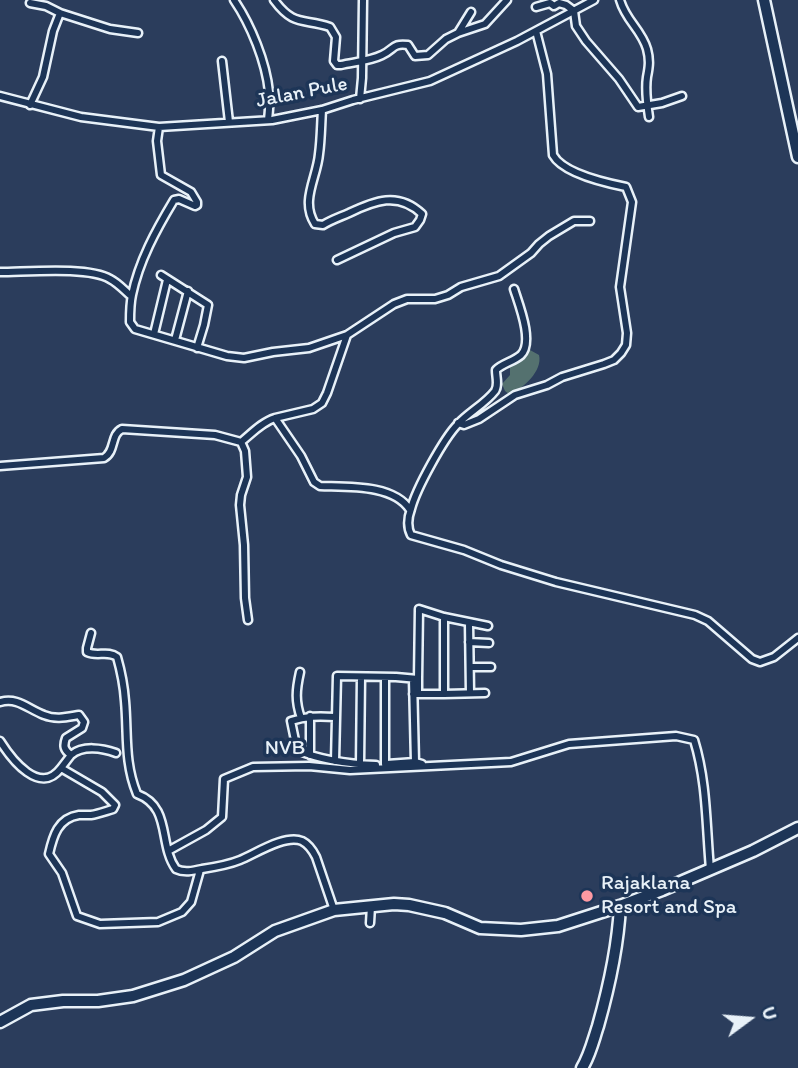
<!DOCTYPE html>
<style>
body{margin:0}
#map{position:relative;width:798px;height:1068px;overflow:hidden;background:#2b3d5c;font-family:Itim,sans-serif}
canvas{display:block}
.north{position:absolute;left:714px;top:984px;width:70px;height:70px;-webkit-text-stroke:5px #1d3557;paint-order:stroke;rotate:74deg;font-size:19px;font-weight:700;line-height:28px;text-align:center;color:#e8f1f8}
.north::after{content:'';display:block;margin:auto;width:24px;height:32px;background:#e8f1f8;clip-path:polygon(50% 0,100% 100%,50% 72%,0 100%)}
</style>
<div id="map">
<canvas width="798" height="1068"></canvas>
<div class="north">U</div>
</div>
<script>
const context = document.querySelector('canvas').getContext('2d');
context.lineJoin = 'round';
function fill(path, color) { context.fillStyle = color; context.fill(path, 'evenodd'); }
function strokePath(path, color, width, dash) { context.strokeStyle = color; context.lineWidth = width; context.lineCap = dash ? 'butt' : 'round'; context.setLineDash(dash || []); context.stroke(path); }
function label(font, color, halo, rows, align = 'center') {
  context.font = font + ' Itim,sans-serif'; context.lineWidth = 7; context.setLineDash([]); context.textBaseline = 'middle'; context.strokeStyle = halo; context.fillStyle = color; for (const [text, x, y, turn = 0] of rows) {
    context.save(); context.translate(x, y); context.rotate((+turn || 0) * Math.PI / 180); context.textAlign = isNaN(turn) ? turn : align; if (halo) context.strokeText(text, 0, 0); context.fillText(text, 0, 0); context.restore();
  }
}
fill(new Path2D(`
 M 530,350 L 539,355 C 543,371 523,388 510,395 L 505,391 L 502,384 L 510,375 L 510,366 L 514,358 Z`), '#54716f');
const street = new Path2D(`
 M 234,0 C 251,25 266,62 269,92 C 270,101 269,111 268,120
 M 274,0 C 294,27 303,18 330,27 L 336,37 L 334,61 L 337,65 L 341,65 C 354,62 370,61 382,55 C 395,49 392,43 408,45 L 415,56 L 428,55 L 446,39 L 458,33 L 485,24 L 507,0
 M 620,0 C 626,21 641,29 647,49 C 650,60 649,67 647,77 C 645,90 647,104 649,117
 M 30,3 L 46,6 L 60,13
 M 536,7 L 550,3 L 554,6 L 559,3 L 566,5 L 574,11 L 576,26 L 586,41 L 619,79 L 638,107 L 662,103 L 682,96
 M 458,33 L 471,12
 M 222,61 L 229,122
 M 0,96 L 81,117 L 159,127 L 272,120 L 322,110 L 353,100 L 430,81 L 517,41 L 594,0
 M 360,99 L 362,78 L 363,0
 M 30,105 L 43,77 L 53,31 L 60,13 L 110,29 L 138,33
 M 322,110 C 321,125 321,140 319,154 C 317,178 300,201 315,224 L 323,225 C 331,220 340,217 349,213 C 374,201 398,191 422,214 L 420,220 L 415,227 L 394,233 L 337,260
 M 159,127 L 157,141 L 161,175 L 191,192 L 197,202 L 197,205 L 195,206 L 179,199 L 174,200 C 156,230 139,261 132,295 C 130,304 130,313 130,322 L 135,329 L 227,356 L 244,358 L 273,352 L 309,348 L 347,335 L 394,304 L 407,299 L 435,299 L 448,295 L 461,287 L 499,276 L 531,253 L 539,244 L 549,236 L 574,221 L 590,221
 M 0,272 C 26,272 89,266 110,279 C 118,283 124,290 131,296
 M 161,275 L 208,305 L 204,325 L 197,348
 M 514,289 C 519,305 534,342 521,355 C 513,362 503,363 496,370 C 496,378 499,385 495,391 C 485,404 469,412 458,424 C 444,438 416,489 411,509 C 408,517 407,527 411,535 L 464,550 L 501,565 L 556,582 L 695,615 L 708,621 L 752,659 L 760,662 L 774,657 L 798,638
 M 154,334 L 167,280
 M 175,340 L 188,291
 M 275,418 L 313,409 L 322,403 L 327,393 L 347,335
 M 458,423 L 464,425 L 479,419 L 515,395 L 547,385 L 562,377 L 604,364 L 614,360 L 621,353 L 626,345 L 627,333 L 620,287 L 632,202 L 626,187 C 606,183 563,173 553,155 L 547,74 L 536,31
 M 241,442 C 251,434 262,422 275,418 L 301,456 L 314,482 L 320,486 C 347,487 394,484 410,510
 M 0,466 L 104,458 C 116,451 110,435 122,429 L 215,435 L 241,442 L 245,451 L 247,477 L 241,495 L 240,505 L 244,545 L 245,598 L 248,620
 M 469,623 L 470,693
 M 91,633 L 87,648 L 87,652 C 97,657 108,650 117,657 C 121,671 124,687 125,701 C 128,734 124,762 137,794 C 172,807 158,844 176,869 C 184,873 193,871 202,869 C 215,867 228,865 240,860 C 255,854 285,834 302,841 C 308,844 313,851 316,857 L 334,910
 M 469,642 L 489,643
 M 470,667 L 491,667
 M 300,672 C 296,690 295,701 301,718
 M 413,679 L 415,762
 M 418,679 L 419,609 L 444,617 L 488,626
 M 418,694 L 444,694 L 444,617
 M 444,694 L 485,693
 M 0,702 C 18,697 28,709 44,715 C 56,720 67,717 79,715 L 84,722 L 82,728 L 66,738 C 63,746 64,750 71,755 L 61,768
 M 310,716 L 310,755
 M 335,717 C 319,716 306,716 291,721 L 297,750 C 323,761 349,764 376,765
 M 0,741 C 12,760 40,796 61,768 L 102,792 L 115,805 L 113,809 C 106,811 98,814 91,815 C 87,815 83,815 79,815 C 58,818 53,836 49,854 L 62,873 L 77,916 L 100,924 L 158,922 L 182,912 L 191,902 L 200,870
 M 71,755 C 83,745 102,748 116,753
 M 335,761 L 337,676 L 396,677 L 418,679 L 418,694 L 413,694
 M 360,764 L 361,677
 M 385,764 L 385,677
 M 387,764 L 415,762 L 422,764
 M 168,851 L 206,830 L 222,817 L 224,779 L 253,767 L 309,766 L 350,770 L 511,762 L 569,744 L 676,736 L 694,740 C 707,782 706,825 710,869
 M 370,923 L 371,906`);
const secondary = new Path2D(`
 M 764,0 L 798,157
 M 0,1022 L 31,1005 L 63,1001 L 98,1001 L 133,996 L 184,980 L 234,957 L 275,931 L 334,910 L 394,904 L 409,905 L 445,913 L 480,928 L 521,930 L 558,926 L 620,906 L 662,890 L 753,851 L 798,828
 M 582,1068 C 590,1055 593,1041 598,1026 C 609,987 618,947 620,906`);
strokePath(street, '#e8f1f8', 11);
strokePath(secondary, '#e8f1f8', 15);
strokePath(street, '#1d3557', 6);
strokePath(secondary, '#1d3557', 10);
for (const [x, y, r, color] of [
 [587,896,7,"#ff9aa2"]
]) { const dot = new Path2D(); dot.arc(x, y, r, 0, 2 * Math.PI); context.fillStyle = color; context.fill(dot); strokePath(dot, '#1d3557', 2.5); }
label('21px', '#e8f1f8', '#1d3557', [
 ["Jalan Pule",302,93,-11],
 ["NVB",285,749]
]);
label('21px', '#e8f1f8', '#1d3557', [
 ["Rajaklana",601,884],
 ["Resort and Spa",601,908]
], 'left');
</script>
